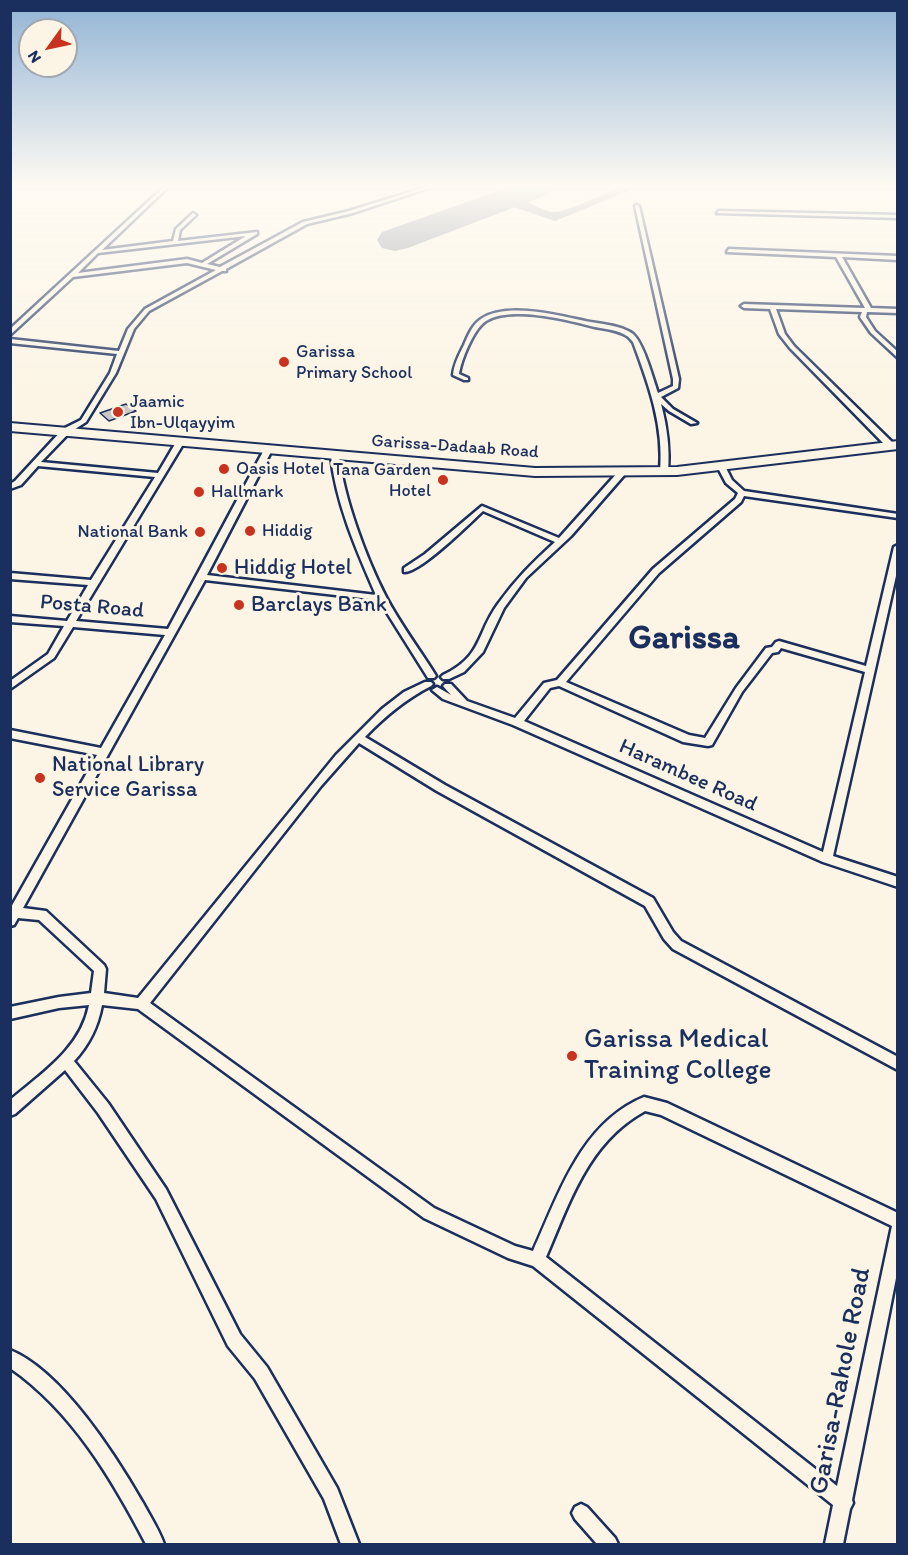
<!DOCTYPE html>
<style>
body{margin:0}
#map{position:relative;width:908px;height:1555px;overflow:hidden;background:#fcf5e5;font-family:Itim,sans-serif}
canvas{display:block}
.frame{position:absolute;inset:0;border:12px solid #1b2f5e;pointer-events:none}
.north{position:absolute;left:18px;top:18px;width:60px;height:60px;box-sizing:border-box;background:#fcf5e5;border:2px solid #a2a6af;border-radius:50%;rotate:237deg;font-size:16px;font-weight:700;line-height:24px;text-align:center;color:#1b2f5e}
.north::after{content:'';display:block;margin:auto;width:21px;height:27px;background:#c8321e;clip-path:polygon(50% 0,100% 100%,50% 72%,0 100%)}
</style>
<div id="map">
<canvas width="908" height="1555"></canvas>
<div class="frame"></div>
<div class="north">N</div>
</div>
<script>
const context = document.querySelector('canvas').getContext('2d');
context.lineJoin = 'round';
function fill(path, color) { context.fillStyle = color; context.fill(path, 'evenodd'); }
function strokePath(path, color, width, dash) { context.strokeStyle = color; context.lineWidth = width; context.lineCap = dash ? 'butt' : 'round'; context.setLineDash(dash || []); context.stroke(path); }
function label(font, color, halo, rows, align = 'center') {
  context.font = font + ' Itim,sans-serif'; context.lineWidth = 6; context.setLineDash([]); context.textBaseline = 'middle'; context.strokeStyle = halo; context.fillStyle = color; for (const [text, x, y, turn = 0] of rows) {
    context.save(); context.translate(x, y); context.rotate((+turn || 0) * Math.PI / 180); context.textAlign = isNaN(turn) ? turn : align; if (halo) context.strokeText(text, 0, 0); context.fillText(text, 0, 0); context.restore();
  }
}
fill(new Path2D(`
 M 621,187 L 638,187 L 555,221 L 514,207 L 498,206 L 496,203 C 513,187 537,212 555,212 C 566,212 608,192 621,187 Z`), '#8c92a2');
fill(new Path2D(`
 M 509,187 L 554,187 L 549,194 L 408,248 L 395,251 L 382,248 L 377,240 L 382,232 Z`), '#8c92a2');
const building = new Path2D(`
 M 126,404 L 136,411 L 109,421 L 100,413 Z`);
fill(building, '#c8c7c6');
strokePath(building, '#1b2f5e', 1.5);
const street = new Path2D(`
 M 164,187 L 168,187 L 102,250 L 173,241 L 176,229 L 193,213 L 196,215 L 180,230 L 178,241 L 257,232 L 257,234 L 207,264 L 220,267 L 303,222 L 349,211 L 426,187 L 432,187 L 353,213 L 307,224 L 226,269 L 226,271 L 222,271 L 149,311 L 134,329 L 116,373 L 86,422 L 69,433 L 41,462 L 158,473 L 178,439 L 185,441 L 76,621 L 168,629 L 265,448 L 269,446 L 273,448 L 207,575 L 376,595 C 357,551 336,504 331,456 L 335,454 L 339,456 C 344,499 366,558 386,597 C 400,624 420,650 436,676 L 434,678 L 428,678 L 379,600 L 205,580 L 23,908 L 46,911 L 104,965 L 106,969 L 104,993 L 138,998 L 336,755 L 382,709 L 404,692 L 425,682 L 431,682 L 433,684 L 431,686 C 406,699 385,716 365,737 L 445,785 L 653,898 L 673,932 L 681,941 L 898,1057 L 898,1070 L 673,949 L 664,939 L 645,906 L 437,791 L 359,743 L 321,786 L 150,1003 L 434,1208 L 515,1246 L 533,1251 C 559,1194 581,1123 644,1097 L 667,1103 L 898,1213 L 898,1268 L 852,1500 L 853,1503 L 850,1509 L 843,1544 L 825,1544 L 833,1505 L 533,1266 L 508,1258 L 424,1218 L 138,1009 L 102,1005 C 98,1027 89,1045 74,1061 L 108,1103 L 166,1189 L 240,1334 L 267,1367 L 337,1488 L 359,1544 L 341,1544 L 324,1499 L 255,1379 L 228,1346 L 156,1199 L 98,1113 L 65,1070 L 15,1114 L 10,1116 L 10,1100 C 42,1073 81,1048 89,1005 L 59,1008 L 10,1019 L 10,1007 L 59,997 L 91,993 L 94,971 L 39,920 L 18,918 L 14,925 L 10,926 L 10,909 L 97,755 L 10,738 L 10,730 L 101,748 L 165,635 L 73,627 L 54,658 L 10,689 L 10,681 L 48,654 L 64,626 L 10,622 L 10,616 L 67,621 L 88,585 L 10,579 L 10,573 L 91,580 L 155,477 L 38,466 L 21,485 L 10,489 L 10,484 L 15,481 L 63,429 L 81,420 L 110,373 L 117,354 L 10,343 L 10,339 L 119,351 L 128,329 L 145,309 L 216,270 L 187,263 L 73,277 L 10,335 L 10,329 ZM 246,236 L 202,263 L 187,259 L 78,273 L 98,253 ZM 645,1111 L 661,1115 L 892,1226 L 837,1486 L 546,1257 C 570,1202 588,1142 645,1111 Z
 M 637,205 L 639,206 L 679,379 L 678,388 L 661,397 L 673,409 L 697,423 L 691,424 L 669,411 L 661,404 C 667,427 670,448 668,472 L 664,474 L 660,472 C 664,426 649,385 633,342 C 631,340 629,337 627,336 C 618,330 606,329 595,327 C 569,320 510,305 486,321 C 474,328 461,360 459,374 L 468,378 L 468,380 L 464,380 L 453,375 C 454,364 459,355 464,345 C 468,336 472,325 481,319 C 506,302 557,315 585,321 C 599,324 621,325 633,334 C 644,344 653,379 658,393 L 673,386 L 673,379 L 635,206 Z
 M 719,211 L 898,215 L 898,218 L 717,213 Z
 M 729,249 L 898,256 L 898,260 L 842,257 L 871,308 L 898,309 L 898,313 L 867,312 L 866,317 L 875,331 L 898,352 L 898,358 L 871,333 L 860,317 L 862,312 L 776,309 L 785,334 L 794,346 L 894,444 L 894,448 L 888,448 L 790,348 L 779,334 L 770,309 L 744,308 L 741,306 L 744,304 L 865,308 L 836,257 L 727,252 Z
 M 719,466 L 725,466 L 732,480 L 744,491 L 898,514 L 898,518 L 744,496 L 741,502 L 659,573 L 566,682 L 689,735 L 705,738 L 736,688 L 766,648 L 772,647 L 776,642 L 779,641 L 866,666 L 894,547 L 898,545 L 898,567 L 833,856 L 898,877 L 898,887 L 823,862 L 513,725 L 443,699 L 432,690 L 437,687 L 451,695 L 443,686 L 445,684 L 451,684 L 467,701 L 515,718 L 544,683 L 557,680 L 653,569 L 735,499 L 738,493 L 726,483 L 718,468 ZM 781,648 L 865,672 L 823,852 L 524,721 L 550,688 L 559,686 L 683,742 L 708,746 L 712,745 L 742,692 L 772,653 L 778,652 Z
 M 619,471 L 626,473 L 571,536 L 526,578 L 504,608 L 483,652 L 464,672 L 449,679 L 443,679 L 441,677 L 443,675 C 483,656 476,634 498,604 C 516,579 532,563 555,542 L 483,511 C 469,524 420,573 404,572 L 404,568 L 425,554 L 482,506 L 559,538 Z
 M 10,1350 C 62,1371 116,1456 143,1503 C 150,1516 159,1530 164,1544 L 146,1544 C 112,1479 72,1411 10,1368 Z
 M 581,1504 L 587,1507 L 615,1538 L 618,1544 L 597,1544 L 575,1519 L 572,1513 L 575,1507 Z`);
const highway = new Path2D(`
 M 10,423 L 535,468 L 677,467 L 898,441 L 898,449 L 677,475 L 535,476 L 10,431 Z`);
strokePath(street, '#1b2f5e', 5);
strokePath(highway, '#1b2f5e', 4);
fill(street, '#fcf5e5');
fill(highway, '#fcf5e5');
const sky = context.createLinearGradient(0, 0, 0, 404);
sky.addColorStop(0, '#92b4d5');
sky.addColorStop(0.46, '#fefaf3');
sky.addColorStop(1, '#fefaf300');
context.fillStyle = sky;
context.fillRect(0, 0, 908, 404);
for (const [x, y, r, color] of [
 [284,362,6,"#c8321e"],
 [118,412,6,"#c8321e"],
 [224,469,6,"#c8321e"],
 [443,480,6,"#c8321e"],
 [199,492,6,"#c8321e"],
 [250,531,6,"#c8321e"],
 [200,532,6,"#c8321e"],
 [222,568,6,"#c8321e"],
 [239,605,6,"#c8321e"],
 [40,778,6,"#c8321e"],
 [572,1056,6,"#c8321e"]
]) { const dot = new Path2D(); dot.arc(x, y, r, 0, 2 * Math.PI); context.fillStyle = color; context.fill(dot); strokePath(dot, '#fcf5e5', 2); }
label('18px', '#1b2f5e', '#fcf5e5', [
 ["Garissa",296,352],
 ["Primary School",296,373],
 ["Jaamic",130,402],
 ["Ibn-Ulqayyim",130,423],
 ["Oasis Hotel",236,469],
 ["Tana Garden",431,470,"right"],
 ["Hotel",431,491,"right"],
 ["Hallmark",211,492],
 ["Hiddig",262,531],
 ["National Bank",188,532,"right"]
], 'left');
label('18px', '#1b2f5e', '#fcf5e5', [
 ["Garissa-Dadaab Road",455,447,4]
]);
label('22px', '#1b2f5e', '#fcf5e5', [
 ["Hiddig Hotel",234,568],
 ["Barclays Bank",251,605],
 ["National Library",52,765],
 ["Service Garissa",52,790]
], 'left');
label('22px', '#1b2f5e', '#fcf5e5', [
 ["Posta Road",92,607,5],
 ["Harambee Road",688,776,24]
]);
label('27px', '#1b2f5e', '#fcf5e5', [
 ["Garissa Medical",584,1040],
 ["Training College",584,1071]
], 'left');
label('27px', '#1b2f5e', '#fcf5e5', [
 ["Garisa-Rahole Road",841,1381,-79]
]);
label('bold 34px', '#1b2f5e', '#fcf5e5', [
 ["Garissa",684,639]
]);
</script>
